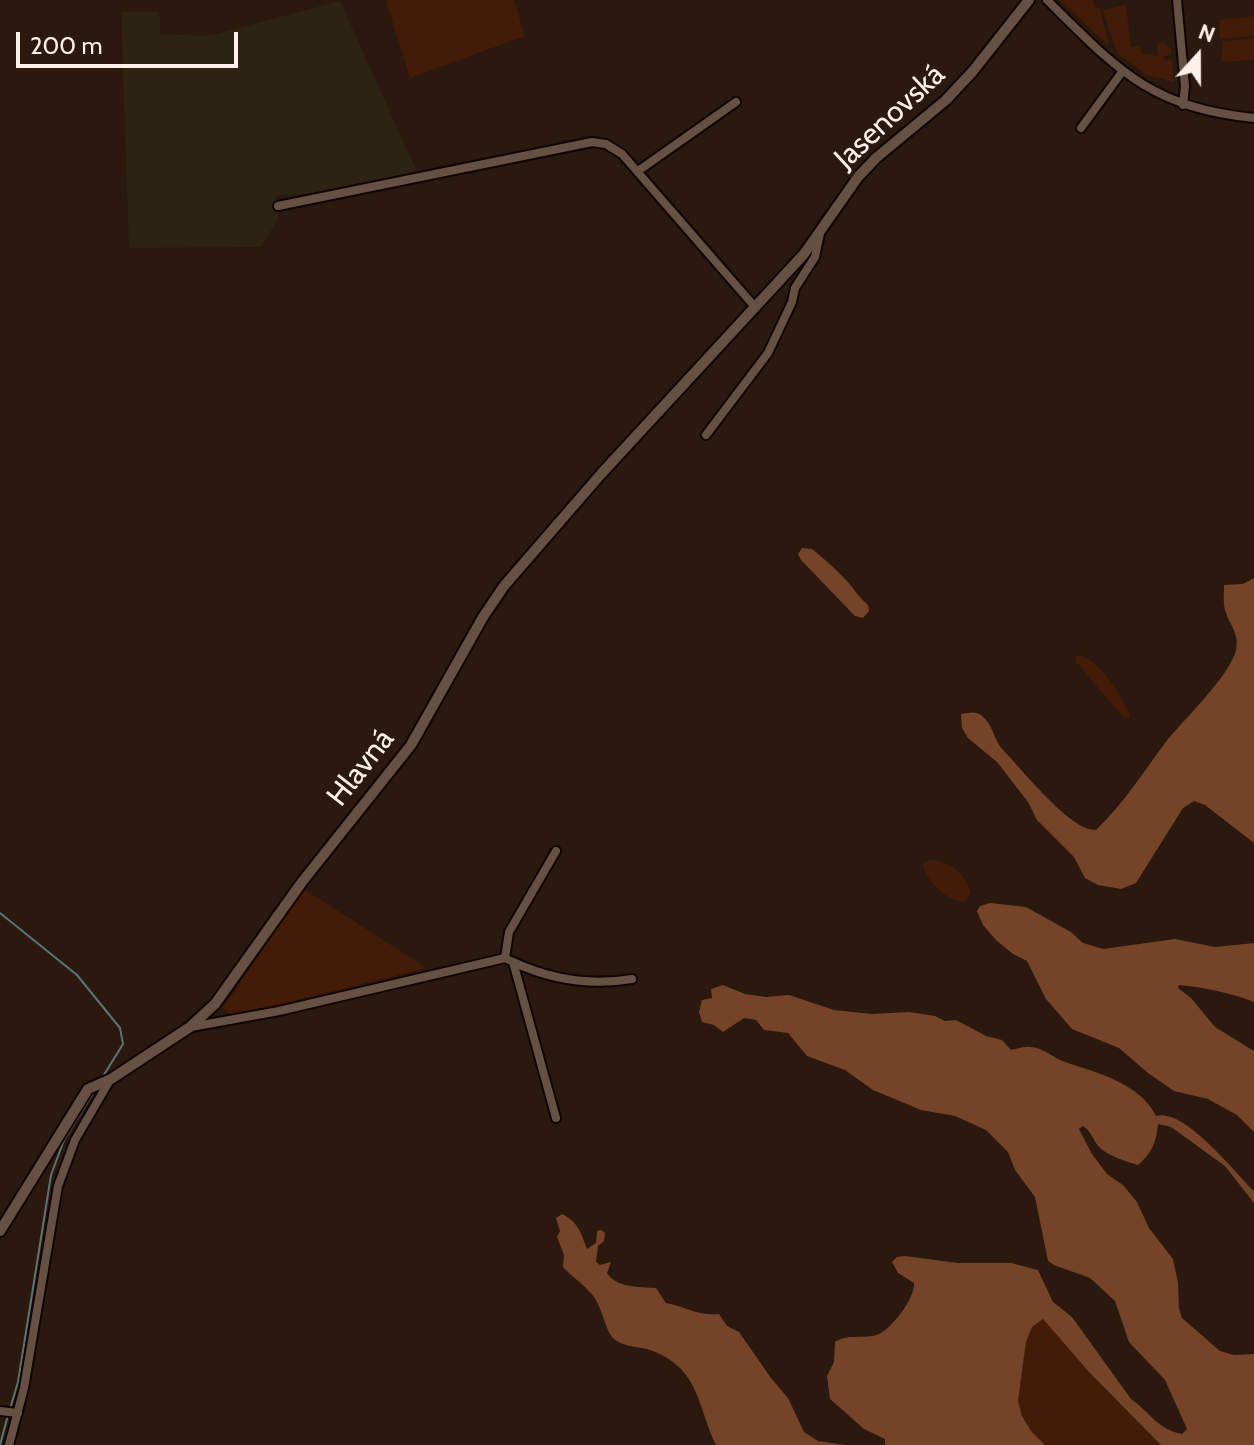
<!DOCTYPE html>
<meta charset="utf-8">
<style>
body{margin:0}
#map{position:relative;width:1254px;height:1445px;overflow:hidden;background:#2b180e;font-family:Cabin,sans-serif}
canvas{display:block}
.north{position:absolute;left:1158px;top:16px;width:80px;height:80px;-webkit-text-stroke:6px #2b180e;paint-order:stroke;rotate:21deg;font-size:22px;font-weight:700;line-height:32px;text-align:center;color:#fff1ea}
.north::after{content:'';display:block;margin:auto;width:28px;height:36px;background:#fff1ea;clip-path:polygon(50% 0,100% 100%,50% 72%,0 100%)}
.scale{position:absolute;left:16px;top:32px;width:222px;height:36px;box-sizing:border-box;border:4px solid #fff1ea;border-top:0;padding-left:10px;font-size:24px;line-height:28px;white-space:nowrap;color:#fff1ea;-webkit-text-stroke:6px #2b180e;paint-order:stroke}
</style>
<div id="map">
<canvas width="1254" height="1445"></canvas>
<div class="north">N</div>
<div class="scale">200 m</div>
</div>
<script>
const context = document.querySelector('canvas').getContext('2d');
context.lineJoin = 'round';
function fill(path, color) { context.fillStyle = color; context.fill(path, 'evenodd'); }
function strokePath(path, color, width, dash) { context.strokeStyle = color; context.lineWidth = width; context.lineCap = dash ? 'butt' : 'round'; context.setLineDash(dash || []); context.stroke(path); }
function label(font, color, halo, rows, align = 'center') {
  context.font = font + ' Cabin,sans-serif'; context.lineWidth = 8; context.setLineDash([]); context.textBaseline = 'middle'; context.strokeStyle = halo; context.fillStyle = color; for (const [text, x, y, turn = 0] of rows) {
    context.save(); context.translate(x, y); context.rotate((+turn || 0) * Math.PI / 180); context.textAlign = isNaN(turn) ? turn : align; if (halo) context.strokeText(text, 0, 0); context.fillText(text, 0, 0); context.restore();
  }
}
fill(new Path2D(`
 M 340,1 L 418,174 L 322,194 L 276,195 L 278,219 L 261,247 L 129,248 L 121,12 L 159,12 L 161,34 L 209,36 Z`), '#2d2314');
fill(new Path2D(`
 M 390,0 L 514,0 L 525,36 L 410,78 L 386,1 Z
 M 1060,0 L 1093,0 L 1095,8 L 1100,8 L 1109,46 Z
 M 1126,5 L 1131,47 L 1140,46 L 1141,53 L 1158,56 L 1157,44 L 1164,43 L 1171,49 L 1171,55 L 1164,56 L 1165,61 L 1172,60 L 1174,82 L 1146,75 L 1117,53 L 1103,10 Z
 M 1254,16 L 1254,36 L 1220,39 L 1219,20 Z
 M 1254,38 L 1254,60 L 1222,62 L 1222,41 Z
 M 1081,655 C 1105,667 1119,692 1130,715 L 1129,718 L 1123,717 L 1076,662 L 1076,656 Z
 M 928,860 C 950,861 964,871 971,892 L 966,901 C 949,904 925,880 923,864 Z
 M 304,889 L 427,968 L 232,1016 L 223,1008 Z
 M 1043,1318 L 1049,1322 L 1057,1335 L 1161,1445 L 1045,1445 L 1031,1431 L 1022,1416 L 1018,1401 L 1026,1342 L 1032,1327 Z`), '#421c06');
fill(new Path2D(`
 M 802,548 L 812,549 C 821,556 839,572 846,580 C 854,589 859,597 868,605 L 869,611 L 863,618 L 855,616 L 801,560 L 798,554 Z
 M 1254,578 L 1254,843 L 1205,805 L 1194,801 L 1183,808 L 1136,883 L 1121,889 L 1098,885 L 1085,878 L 1074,857 L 1037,820 L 1028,802 L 997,762 L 968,738 L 962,728 L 961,714 C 968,713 973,711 979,714 C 993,722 993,739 1003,750 C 1022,769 1070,831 1096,830 C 1123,804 1143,773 1165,743 C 1182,721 1230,676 1236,650 C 1240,634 1229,624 1225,610 C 1223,602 1224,593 1224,585 L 1243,584 Z
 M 990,903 L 1026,907 L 1071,932 L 1083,943 L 1103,949 L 1175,939 L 1215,947 L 1254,943 L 1254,1002 C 1231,993 1204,987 1179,985 L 1178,988 L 1191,998 L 1215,1027 L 1254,1051 L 1254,1132 L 1237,1115 L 1208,1099 L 1174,1091 L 1148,1073 L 1119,1048 L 1072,1029 L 1046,999 L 1027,961 L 1013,954 L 996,940 L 983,925 L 977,911 L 980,906 Z
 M 723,985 L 745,994 L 766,997 L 789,995 L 834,1010 L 872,1014 L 909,1012 L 935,1016 L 945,1021 L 956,1020 L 986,1036 L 1002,1040 L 1011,1050 C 1017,1049 1024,1046 1030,1047 C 1043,1047 1053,1058 1065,1062 C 1096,1072 1141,1084 1156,1116 C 1185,1108 1234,1172 1254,1191 L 1254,1203 L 1225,1166 L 1171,1127 L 1158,1124 C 1156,1143 1152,1153 1138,1165 C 1125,1161 1111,1157 1100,1148 C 1093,1141 1092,1132 1083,1126 L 1079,1129 L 1092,1154 L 1107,1174 L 1123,1185 L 1137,1202 L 1149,1228 L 1173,1259 L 1178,1283 L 1179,1309 L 1182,1318 L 1220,1351 L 1234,1355 L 1254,1354 L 1254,1445 L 1161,1445 L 1089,1372 L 1043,1319 L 1032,1327 L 1026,1342 L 1018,1401 L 1022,1416 L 1031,1431 L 1045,1445 L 885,1445 L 885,1439 L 864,1429 L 830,1399 L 827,1376 L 834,1362 L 835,1342 C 848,1333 864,1340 879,1334 C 893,1327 915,1298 914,1283 L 898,1273 L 892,1262 L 897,1257 L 905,1256 L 958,1263 L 1011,1263 L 1038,1270 L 1053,1302 L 1072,1317 L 1131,1399 C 1151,1413 1157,1429 1182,1434 L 1187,1429 L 1165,1380 L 1129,1342 L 1115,1301 L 1090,1278 L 1054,1265 L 1048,1261 L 1035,1197 L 1015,1170 L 1008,1152 L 986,1130 L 955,1116 L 921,1110 L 873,1090 L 845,1070 L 807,1056 L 788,1033 L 764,1030 L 756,1020 L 744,1018 L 723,1032 L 714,1025 L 702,1022 L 699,1012 L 702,1000 L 712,998 L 711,989 Z
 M 562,1214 C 579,1222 581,1234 587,1249 L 596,1243 L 597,1231 L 601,1230 L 605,1233 L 604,1241 L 598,1246 L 596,1262 L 600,1265 L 611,1262 L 607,1273 C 617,1288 639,1287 656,1288 L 666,1303 C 687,1307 697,1316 719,1314 L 727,1326 L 739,1332 L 771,1378 L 788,1398 L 804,1432 L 818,1441 L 846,1445 L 716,1445 C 697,1405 700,1370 653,1351 C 641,1346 622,1348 612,1337 C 605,1328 602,1308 594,1297 C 587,1287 572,1277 563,1267 L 564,1255 L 557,1237 L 560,1231 L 556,1218 Z`), '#744328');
strokePath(new Path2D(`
 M 0,913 L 77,975 L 120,1028 L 123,1044 L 102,1078
 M 10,1409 L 18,1382 L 51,1175 L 64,1140 L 95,1090
 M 0,1445 L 8,1415`), '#5a7476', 2);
const minor = new Path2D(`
 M 1047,0 C 1118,70 1149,107 1254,118
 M 1177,0 L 1185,86 L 1183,105
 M 1081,128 L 1122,72
 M 638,171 L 736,102
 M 278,206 L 592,142 L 606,144 L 622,154 L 755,307
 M 706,435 L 768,353 L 792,302 L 795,288 L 815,257 L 820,233
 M 505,958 L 509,932 L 556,851
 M 513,962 C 552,980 590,986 632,979
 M 191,1027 L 279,1011 L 505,958 L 513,962 L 556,1118
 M 0,1411 L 18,1413
 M 9,1445 L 24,1388 L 58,1186 L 75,1140 L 110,1080`);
const tertiary = new Path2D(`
 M 0,1231 L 88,1089 L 111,1079 L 190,1027 L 215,1004 L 302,882 L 411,745 L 483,617 L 504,586 L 601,474 L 804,254 L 858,177 L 876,158 L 946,100 L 973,71 L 1029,0`);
strokePath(minor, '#120400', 12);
strokePath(tertiary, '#120400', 14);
strokePath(minor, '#665044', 8);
strokePath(tertiary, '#665044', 10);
label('30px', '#fff1ea', '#2b180e', [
 ["Jasenovská",890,117,-43],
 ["Hlavná",361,768,-52]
]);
</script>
